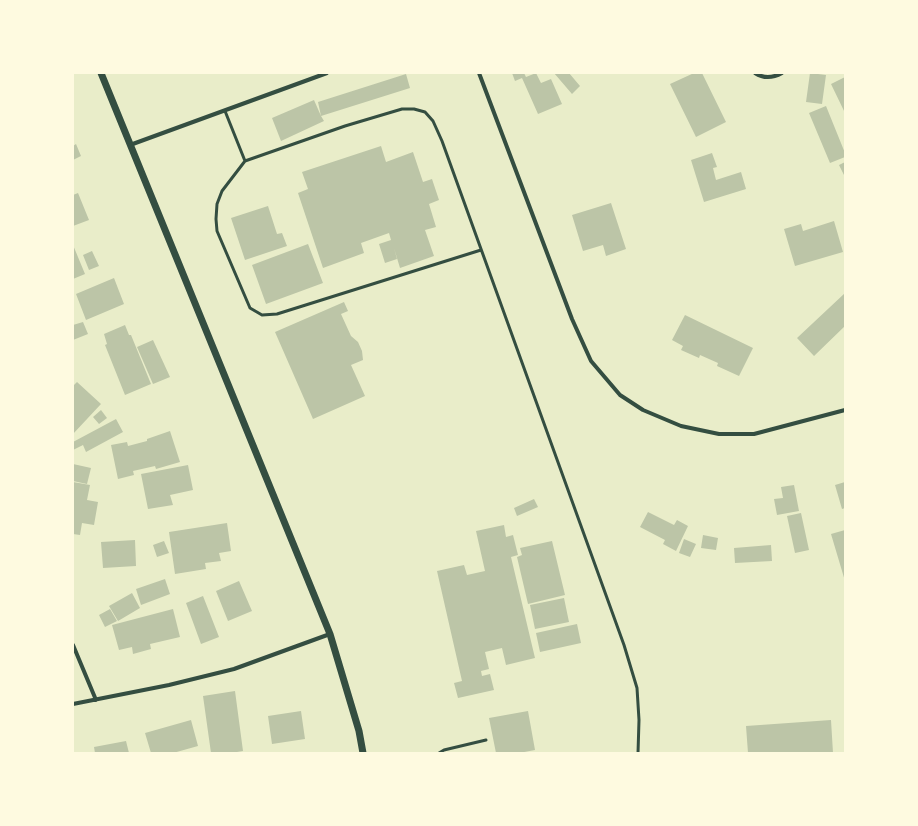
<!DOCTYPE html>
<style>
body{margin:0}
#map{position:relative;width:918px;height:826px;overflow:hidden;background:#e9edc9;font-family:Ubuntu,sans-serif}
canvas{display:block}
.frame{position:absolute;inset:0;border:74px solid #fefae0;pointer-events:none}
</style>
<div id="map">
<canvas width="918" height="826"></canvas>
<div class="frame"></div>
</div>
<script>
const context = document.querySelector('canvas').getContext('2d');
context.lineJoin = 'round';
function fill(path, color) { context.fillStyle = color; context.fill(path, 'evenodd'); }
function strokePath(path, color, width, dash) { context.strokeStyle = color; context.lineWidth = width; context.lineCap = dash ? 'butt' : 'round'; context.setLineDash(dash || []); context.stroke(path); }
fill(new Path2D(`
 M 512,73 L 524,73 L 526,77 L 536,73 L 541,83 L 551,79 L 562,104 L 538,114 L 522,78 L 515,81 Z
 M 554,73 L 569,73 L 580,86 L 572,94 Z
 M 694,73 L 702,73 L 726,122 L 696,137 L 670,84 Z
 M 810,73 L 826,75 L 822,104 L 806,102 Z
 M 406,74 L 410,88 L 321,116 L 324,121 L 281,141 L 272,118 L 314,100 L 321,116 L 318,102 Z
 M 845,77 L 845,113 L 831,84 Z
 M 826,106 L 845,153 L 845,157 L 830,163 L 809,113 Z
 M 76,144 L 81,156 L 73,160 L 73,146 Z
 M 381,146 L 386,162 L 413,152 L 423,182 L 432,179 L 439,200 L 429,204 L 436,227 L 425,230 L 434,256 L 400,268 L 394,248 L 397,259 L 385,263 L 379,244 L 391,240 L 389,233 L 361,243 L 364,253 L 323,268 L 298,193 L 308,189 L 302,172 Z
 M 712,153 L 717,167 L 713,168 L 716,180 L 741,172 L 746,189 L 704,202 L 691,160 Z
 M 845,162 L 845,177 L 839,165 Z
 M 78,193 L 89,220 L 73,226 L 73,195 Z
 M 611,203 L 626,249 L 606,256 L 603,245 L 583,251 L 572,215 Z
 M 268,206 L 277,234 L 282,233 L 287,246 L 245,260 L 231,218 Z
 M 834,221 L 843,252 L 795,266 L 784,229 L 801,224 L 803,231 Z
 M 308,244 L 323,283 L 266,304 L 252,265 Z
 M 73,245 L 85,274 L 73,279 Z
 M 92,251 L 99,266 L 89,270 L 83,255 Z
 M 114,278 L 124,304 L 86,320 L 76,294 Z
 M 845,293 L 845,326 L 814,356 L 797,338 Z
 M 344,302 L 348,311 L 341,314 L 351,336 L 358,342 L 362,351 L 363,360 L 351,365 L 365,396 L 313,419 L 275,332 Z
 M 685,315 L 753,348 L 739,376 L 717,366 L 718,363 L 700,355 L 699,358 L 681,350 L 683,346 L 672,340 Z
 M 83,322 L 88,334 L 73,340 L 73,325 Z
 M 125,325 L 129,335 L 131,335 L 151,384 L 125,395 L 105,345 L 107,344 L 104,334 Z
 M 153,340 L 170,377 L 153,384 L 137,347 Z
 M 77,382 L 101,404 L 73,434 L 73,386 Z
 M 101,410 L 107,418 L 99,424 L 93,417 Z
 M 116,419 L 123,432 L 86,452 L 83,445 L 73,450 L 73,442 Z
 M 170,431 L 180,462 L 156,469 L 155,466 L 133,471 L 134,475 L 118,479 L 111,445 L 127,442 L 128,446 L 147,441 L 147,439 Z
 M 73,464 L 91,468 L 87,484 L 73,481 Z
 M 188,465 L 193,490 L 170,495 L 173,505 L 148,509 L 141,474 Z
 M 73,482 L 90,485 L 87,500 L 98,502 L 94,525 L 82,523 L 80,535 L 73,534 Z
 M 845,482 L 845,508 L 842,509 L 835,485 Z
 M 794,485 L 799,511 L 777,515 L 774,499 L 783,498 L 781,487 Z
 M 534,499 L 538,507 L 517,516 L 514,508 Z
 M 648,512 L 674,525 L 677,520 L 688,526 L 676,551 L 663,544 L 665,540 L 640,527 Z
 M 801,513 L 809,550 L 795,553 L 787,516 Z
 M 227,523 L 231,551 L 219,553 L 221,561 L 205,563 L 206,569 L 175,574 L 169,532 Z
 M 504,525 L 506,537 L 513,535 L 518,555 L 511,557 L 535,658 L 506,665 L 502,648 L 485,652 L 489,669 L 481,671 L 482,676 L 490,674 L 494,690 L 458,698 L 454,683 L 462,681 L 437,571 L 464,565 L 467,575 L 485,571 L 476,531 Z
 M 845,530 L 845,581 L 831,534 Z
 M 703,535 L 718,538 L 716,550 L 701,548 Z
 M 684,539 L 696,544 L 690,557 L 679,553 Z
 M 135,540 L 136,566 L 103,568 L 101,542 Z
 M 164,541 L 169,553 L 157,557 L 153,545 Z
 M 552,541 L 565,595 L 528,604 L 517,557 L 522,555 L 520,548 Z
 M 771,545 L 772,561 L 735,563 L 734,548 Z
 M 165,579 L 170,594 L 141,605 L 136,589 Z
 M 239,581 L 252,611 L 228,621 L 216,591 Z
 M 132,593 L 140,608 L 118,621 L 109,606 Z
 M 203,596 L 219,637 L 201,644 L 186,603 Z
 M 564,598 L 569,622 L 535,629 L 530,605 Z
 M 110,609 L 117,621 L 105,627 L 99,615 Z
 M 173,609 L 180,637 L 150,644 L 151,649 L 133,654 L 132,647 L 119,650 L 112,625 Z
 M 577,624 L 581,643 L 540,652 L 536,633 Z
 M 235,691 L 243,751 L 231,753 L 211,753 L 203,696 Z
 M 301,711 L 305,739 L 272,744 L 268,716 Z
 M 528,711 L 535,750 L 519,753 L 496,753 L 489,718 Z
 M 191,720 L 198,746 L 173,753 L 151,753 L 145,733 Z
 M 831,720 L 833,753 L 748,753 L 746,726 Z
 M 126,741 L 129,753 L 95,753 L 94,747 Z`), '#bcc5a7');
strokePath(new Path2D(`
 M 225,111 L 245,161
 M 481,250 L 277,314 L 262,315 L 250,308 L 217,231 L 216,219 L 217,204 L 222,191 L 245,161 L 345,126 L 402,109 L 414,109 L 425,112 L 433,121 L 442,141 L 624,645 L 637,688 L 639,720 L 638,753
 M 439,753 L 444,750 L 486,740`), '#344e41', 3);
strokePath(new Path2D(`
 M 479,73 L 572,319 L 591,361 L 620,395 L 643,410 L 681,426 L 719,434 L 754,434 L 845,410
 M 755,73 C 764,79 773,78 782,73
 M 130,145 L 327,73
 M 73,645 L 96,700
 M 73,704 L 169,685 L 234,669 L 330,634`), '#344e41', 4);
strokePath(new Path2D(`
 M 101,73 L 330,634 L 359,731 L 363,753`), '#344e41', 7);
</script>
